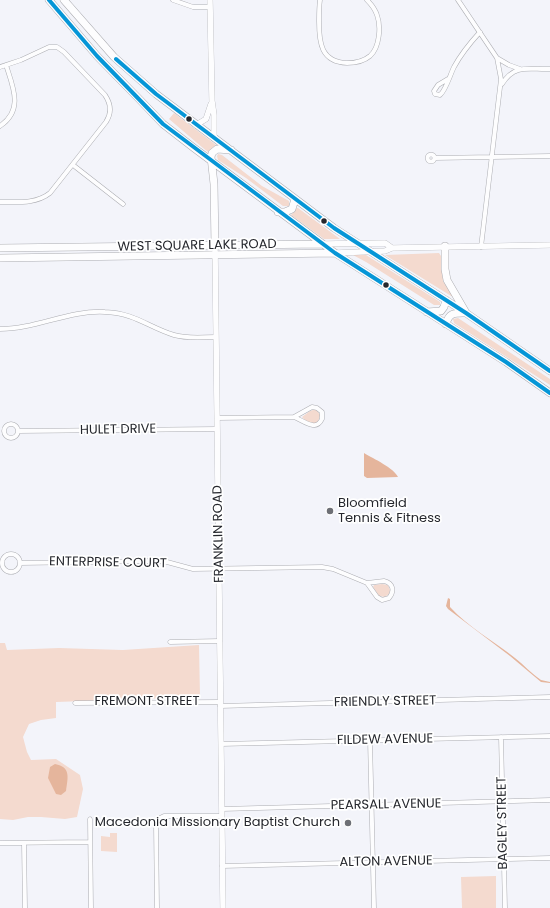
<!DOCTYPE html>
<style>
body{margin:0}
canvas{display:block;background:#f3f4fa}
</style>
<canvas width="550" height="908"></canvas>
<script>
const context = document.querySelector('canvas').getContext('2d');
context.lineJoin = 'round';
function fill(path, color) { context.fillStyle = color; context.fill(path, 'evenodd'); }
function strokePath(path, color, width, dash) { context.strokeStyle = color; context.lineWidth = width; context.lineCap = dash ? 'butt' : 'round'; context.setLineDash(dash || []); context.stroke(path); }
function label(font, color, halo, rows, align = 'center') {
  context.font = font + ' Poppins,sans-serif'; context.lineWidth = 3.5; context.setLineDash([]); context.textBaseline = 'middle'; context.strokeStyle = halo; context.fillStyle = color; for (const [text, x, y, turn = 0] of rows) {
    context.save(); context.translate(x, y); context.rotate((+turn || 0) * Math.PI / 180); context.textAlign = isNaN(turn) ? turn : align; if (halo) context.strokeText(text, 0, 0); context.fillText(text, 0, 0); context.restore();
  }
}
fill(new Path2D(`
 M 174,113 L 216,145 L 217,146 L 213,147 L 208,152 L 203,148 L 169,119 Z
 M 218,154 L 222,155 L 262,186 L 289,201 L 289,206 L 283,206 L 246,178 L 218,160 L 217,156 Z
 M 297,208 L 298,208 L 340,239 L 324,239 L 291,215 Z
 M 439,253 L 441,256 L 443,281 L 456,299 L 385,255 Z
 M 353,255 L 366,255 L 440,302 L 440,305 L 434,305 L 366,262 Z
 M 458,318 L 550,379 L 550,385 L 454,323 L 453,319 Z
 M 313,410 L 317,410 L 320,415 L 318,422 C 312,425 306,422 302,417 L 310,411 Z
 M 382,584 L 388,585 L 390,590 L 389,594 L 385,597 L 379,596 L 373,587 L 374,585 Z
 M 0,643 L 5,643 L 7,650 L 59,648 L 123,650 L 199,645 L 200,697 L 56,702 L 56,718 L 41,720 L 29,724 L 23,737 L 27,752 L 31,760 L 56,759 L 80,775 L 83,789 L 77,817 L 65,819 L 41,817 L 28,817 L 13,820 L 0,819 Z
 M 110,833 L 117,833 L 117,852 L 101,851 L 101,836 L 110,837 Z
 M 496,876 L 496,908 L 462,908 L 461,877 Z`), '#f4dacf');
fill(new Path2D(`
 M 364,453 C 374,459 394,468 398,477 L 367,478 L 364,476 Z
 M 448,598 L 450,599 L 450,607 C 468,627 494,641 515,658 C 524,665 532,674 541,680 C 544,681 547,681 550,682 L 550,683 L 541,682 L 510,656 L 448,609 L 446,606 Z
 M 55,764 C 71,767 68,777 66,791 L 61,795 L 56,794 L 48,778 L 50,767 Z`), '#e5b59c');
const street = new Path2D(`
 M 173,0 L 193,7 L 210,7
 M 320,0 C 319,7 319,14 319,21 C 319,43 321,62 347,63 C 355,63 364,61 370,56 C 380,47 381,26 377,15 C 375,9 371,4 367,0
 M 458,0 L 497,58 L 501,79 L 481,247
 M 497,58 L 509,65 L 520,69
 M 0,67 L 21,60 L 49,47 L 57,47 L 64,52 L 105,95 C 111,104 112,113 106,122 L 50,193 C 36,204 18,202 0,202
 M 448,79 L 438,85 L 434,91 L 435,94 L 440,95 C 446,90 450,75 454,67 C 461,54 470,43 480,32
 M 502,84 C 515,63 530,70 550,69
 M 0,126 C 24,110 13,87 6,65
 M427.5 158a3.5 3.5 0 1 1 7 0a3.5 3.5 0 1 1-7 0Z
 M 435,158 L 550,156
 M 73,165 L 123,204
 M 0,329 C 36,329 69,310 105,312 C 135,313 148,327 174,335 C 188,339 202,337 216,337
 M 312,407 L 317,408 L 322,412 L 322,419 C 316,432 304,421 294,417 Z
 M 217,418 L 294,417
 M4 431a7 7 0 1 1 14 0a7 7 0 1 1-14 0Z
 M 18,431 L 217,429
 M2 563a9 9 0 1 1 18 0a9 9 0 1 1-18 0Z
 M 20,563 L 155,561 L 167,562 L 193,569 L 322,567 L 333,569 L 367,583
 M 384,581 C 393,583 395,591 389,598 L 382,600 L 377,597 L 367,583 Z
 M 170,642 L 220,641
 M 75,703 L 220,702
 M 220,706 L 550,697
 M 501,737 L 505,908
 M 370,740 L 374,908
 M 221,744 L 550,736
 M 222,809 L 550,800
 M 90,819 L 91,908
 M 0,843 L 90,842
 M 24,843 L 25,908
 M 222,866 L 550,858
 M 157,908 L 156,824 L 158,819 L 164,816 L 222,816`);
const secondary = new Path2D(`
 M 210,0 L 212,101 L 214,115 L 214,137
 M 196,125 L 206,119 L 211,104
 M 322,244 L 385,243 L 392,248
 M 215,246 L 223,908
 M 336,253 L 385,251 L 392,248 L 550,245`);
const highway = new Path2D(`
 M 49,0 L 97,56 L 141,101 L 163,124 L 194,148 L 335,253 L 506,362 L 550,393
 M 64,0 L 114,57 L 156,94 L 334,228 L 466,313 L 550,371
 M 278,212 L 285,212 L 292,209 L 295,199
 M 215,246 L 214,184 L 211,157 L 212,153 L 217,149 L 231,150
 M 445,246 L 445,269 L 447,280 L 465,311
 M 0,248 L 322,244
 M 0,258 L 335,253
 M 427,312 L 441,311 L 444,307 L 446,300
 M 446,324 C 449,312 455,313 466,313`);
strokePath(street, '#acadb2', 5);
strokePath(secondary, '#acadb2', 6);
strokePath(highway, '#acadb2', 8);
strokePath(street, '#fdfdfe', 4);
strokePath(secondary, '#fdfdfe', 5.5);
strokePath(highway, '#fdfdfe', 7);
strokePath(new Path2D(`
 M 49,0 L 97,56 L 163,124 L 335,253 L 506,362 L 550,393
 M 116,59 L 156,94 L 334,228 L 466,313 L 550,371`), '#0696d7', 4);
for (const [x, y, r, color] of [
 [189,119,3.5,"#25272d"],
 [324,221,3.5,"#25272d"],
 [386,285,3.5,"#25272d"],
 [330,511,4,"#6d6f75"],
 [348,823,4,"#6d6f75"]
]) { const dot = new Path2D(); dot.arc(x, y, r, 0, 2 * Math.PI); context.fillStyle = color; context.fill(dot); strokePath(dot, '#fff', 1.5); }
label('13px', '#25272d', '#fff', [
 ["WEST SQUARE LAKE ROAD",197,246,-1],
 ["HULET DRIVE",118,430,-1],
 ["FRANKLIN ROAD",219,534,-91],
 ["ENTERPRISE COURT",108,563,1],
 ["FREMONT STREET",147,702],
 ["FRIENDLY STREET",385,702,-1],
 ["FILDEW AVENUE",385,740,-1],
 ["PEARSALL AVENUE",386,805,-1],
 ["BAGLEY STREET",503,823,-91],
 ["ALTON AVENUE",386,862,-1]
]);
label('13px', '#25272d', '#fff', [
 ["Bloomfield",338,504],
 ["Tennis & Fitness",338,519],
 ["Macedonia Missionary Baptist Church",340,823,"right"]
], 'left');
</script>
